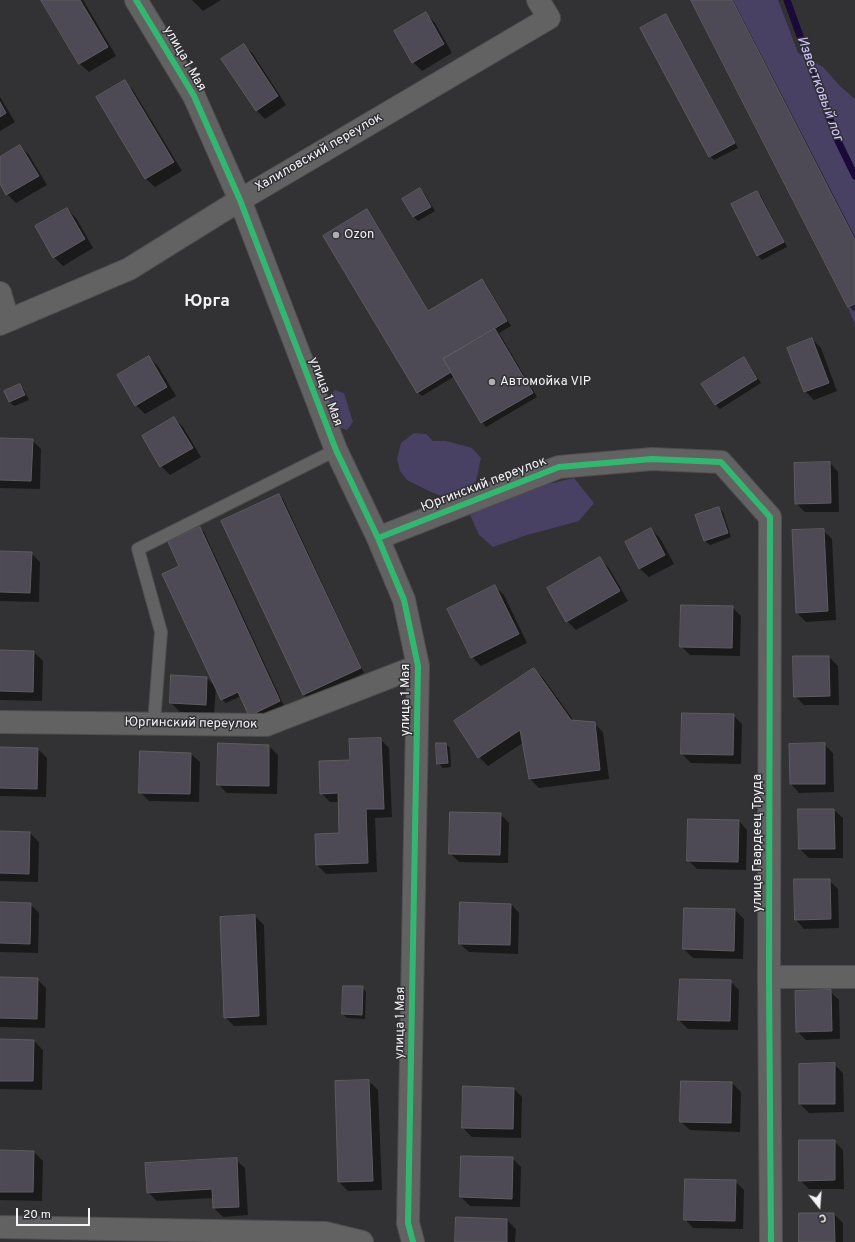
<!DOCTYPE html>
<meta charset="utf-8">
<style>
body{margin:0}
#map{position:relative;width:855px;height:1242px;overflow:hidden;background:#323133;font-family:Overpass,sans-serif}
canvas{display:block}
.north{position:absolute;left:799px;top:1186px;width:40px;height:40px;-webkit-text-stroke:3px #313034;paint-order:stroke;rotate:163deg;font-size:11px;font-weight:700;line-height:16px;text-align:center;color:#f4f4f7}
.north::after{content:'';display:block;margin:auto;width:14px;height:18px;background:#f4f4f7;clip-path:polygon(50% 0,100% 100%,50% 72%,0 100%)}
.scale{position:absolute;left:16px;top:1208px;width:74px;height:18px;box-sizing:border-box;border:2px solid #f4f4f7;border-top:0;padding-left:5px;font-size:12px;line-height:14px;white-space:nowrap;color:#f4f4f7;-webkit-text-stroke:3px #313034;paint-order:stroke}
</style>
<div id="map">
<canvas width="855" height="1242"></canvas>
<div class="north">С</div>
<div class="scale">20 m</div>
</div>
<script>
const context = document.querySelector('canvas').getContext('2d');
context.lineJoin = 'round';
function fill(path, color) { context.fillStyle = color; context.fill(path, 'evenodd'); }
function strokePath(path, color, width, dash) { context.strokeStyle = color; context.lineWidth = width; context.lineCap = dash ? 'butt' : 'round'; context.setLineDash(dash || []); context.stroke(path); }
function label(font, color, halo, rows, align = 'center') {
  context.font = font + ' Overpass,sans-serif'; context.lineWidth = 3; context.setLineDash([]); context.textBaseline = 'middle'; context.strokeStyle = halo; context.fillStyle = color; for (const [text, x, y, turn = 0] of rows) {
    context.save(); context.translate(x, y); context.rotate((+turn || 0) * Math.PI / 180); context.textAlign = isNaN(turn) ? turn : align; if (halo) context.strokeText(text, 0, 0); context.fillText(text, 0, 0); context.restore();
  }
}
fill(new Path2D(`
 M 732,0 L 778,0 L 798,53 L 823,67 L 840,86 L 855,99 L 855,240 Z
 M 855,304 L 855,325 L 848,307 Z
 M 335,390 L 344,393 L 353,422 L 347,430 L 337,427 L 328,398 Z
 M 414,433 L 426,434 L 433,441 L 446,441 L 472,448 L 481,458 L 476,481 L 467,490 L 444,497 L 431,492 L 407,480 L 400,471 L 397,459 L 401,443 Z
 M 574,478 L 594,503 L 579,521 L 527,535 L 493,547 L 479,535 L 470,515 L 511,493 Z`), '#484164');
fill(new Path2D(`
 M 42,0 L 83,0 L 116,56 L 89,72 L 80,64 Z
 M 192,0 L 221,0 L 203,11 Z
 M 692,0 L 733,0 L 855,237 L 855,310 L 853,311 L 849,306 Z
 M 426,14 L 435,23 L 452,53 L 422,71 L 413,62 Z
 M 666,16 L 670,20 L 738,148 L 714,160 L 710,156 Z
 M 244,45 L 253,54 L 286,105 L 265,119 L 256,110 Z
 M 124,81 L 133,90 L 182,171 L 155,187 L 146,179 L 97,97 Z
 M 0,97 L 15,122 L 0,131 Z
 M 20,146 L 29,155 L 47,185 L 16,203 L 7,194 L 0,182 L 0,158 Z
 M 420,189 L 424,193 L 435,211 L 418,221 L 414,217 L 403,200 Z
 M 757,192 L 761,196 L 787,247 L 762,260 L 758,256 L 732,205 Z
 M 67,209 L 76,218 L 93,248 L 63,266 L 54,257 Z
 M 367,211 L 371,215 L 429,312 L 482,280 L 486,284 L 511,326 L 499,333 L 537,397 L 486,427 L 482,422 L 455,376 L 422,396 L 417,392 Z
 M 812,339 L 821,348 L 837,391 L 814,400 L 805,391 Z
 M 149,357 L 158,366 L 176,396 L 145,414 L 136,405 Z
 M 743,358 L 748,363 L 761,383 L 720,409 L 716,405 L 703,384 Z
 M 20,385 L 24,390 L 29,400 L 14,406 L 9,401 Z
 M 174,418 L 183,427 L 201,457 L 170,475 L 161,466 L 144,436 Z
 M 0,439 L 32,440 L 41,449 L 40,489 L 0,488 Z
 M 830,463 L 838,472 L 839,512 L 805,512 L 796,503 Z
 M 279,495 L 283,499 L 364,673 L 308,699 L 304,695 L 223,521 Z
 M 719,508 L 723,512 L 731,537 L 710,545 L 705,541 Z
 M 200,528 L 204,532 L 284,706 L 254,719 L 241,696 L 226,703 L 221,699 L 216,687 L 214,714 L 180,712 L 171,703 L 207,678 L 215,686 L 180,566 Z
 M 651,529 L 660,538 L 674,564 L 649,577 L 640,569 L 626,542 Z
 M 823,530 L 832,539 L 836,620 L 806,622 L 797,613 Z
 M 0,552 L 31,553 L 40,562 L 39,602 L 0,601 Z
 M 600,559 L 609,568 L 628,601 L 576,630 L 567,621 L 548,588 Z
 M 495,587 L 504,595 L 527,643 L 481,666 L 472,657 Z
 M 732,607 L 741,616 L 740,656 L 690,655 L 681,646 Z
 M 0,651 L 34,652 L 43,661 L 42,701 L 0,700 Z
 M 829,657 L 838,666 L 839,705 L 804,705 L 795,696 Z
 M 534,669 L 543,678 L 574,721 L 594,723 L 603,732 L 609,779 L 539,788 L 530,779 L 524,742 L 488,766 L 479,757 Z
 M 733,715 L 742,724 L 741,764 L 691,763 L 682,754 Z
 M 380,739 L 389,748 L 392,817 L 375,818 L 377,872 L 326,874 L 317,865 L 316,835 L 340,834 L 339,802 L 330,802 L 321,793 L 351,760 Z
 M 446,744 L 450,748 L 451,767 L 443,768 L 438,763 Z
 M 824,744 L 833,753 L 834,792 L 799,793 L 791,784 Z
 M 219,745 L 269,746 L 278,755 L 277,794 L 227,793 L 218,784 Z
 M 0,748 L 38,749 L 47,758 L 46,797 L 0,796 Z
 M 191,754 L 200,762 L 199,802 L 149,801 L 140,792 Z
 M 799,810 L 834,810 L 843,818 L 843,858 L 809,858 L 800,849 Z
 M 500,814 L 509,823 L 508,863 L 459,862 L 450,853 Z
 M 739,821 L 747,830 L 746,870 L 697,869 L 688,860 Z
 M 0,832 L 30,833 L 39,842 L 38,882 L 0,881 Z
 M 829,880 L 838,889 L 839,928 L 804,929 L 796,920 Z
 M 0,903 L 30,904 L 39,913 L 38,953 L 0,952 Z
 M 511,904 L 519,913 L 518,954 L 469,952 L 460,944 Z
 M 735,910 L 744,919 L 743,959 L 693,958 L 684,949 Z
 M 255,916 L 264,925 L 267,1025 L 234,1026 L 225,1017 Z
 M 0,978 L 37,979 L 46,988 L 45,1028 L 0,1027 Z
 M 730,981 L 739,990 L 738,1030 L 688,1029 L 679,1020 Z
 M 362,987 L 366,992 L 365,1019 L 347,1018 L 343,1014 Z
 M 830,991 L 839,1000 L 840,1039 L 806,1040 L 797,1031 Z
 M 0,1040 L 34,1041 L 43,1050 L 42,1090 L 0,1089 Z
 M 834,1064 L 843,1073 L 844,1112 L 809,1113 L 800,1104 Z
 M 369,1081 L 378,1090 L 382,1190 L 348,1191 L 339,1182 L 336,1082 Z
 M 732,1083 L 741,1092 L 740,1132 L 690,1130 L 681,1122 Z
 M 514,1089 L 522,1097 L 521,1138 L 472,1137 L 463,1128 Z
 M 834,1141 L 843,1150 L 844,1189 L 809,1189 L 800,1180 Z
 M 0,1151 L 34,1152 L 43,1161 L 42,1201 L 0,1200 Z
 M 512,1158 L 521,1167 L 520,1207 L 470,1206 L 461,1197 Z
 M 236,1160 L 245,1168 L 248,1215 L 223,1217 L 214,1208 L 214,1198 L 157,1201 L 148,1192 Z
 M 735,1181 L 744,1190 L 743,1229 L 693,1228 L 685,1219 Z
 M 834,1214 L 843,1223 L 843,1242 L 800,1242 Z
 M 507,1220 L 516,1229 L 515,1242 L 456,1242 Z`), '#0007');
strokePath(new Path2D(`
 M 787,0 L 837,139 L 855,176`), '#1b0939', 7);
const building = new Path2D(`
 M 41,0 L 80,0 L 108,47 L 79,64 Z
 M 691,0 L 732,0 L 855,240 L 855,304 L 848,307 Z
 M 426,12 L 444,44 L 412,63 L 394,31 Z
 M 666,14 L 735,143 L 709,157 L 640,28 Z
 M 244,44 L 278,96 L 256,111 L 221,59 Z
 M 125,80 L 174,162 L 145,179 L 96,97 Z
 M 0,102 L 6,113 L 0,117 Z
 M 20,145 L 39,176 L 6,195 L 0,184 L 0,157 Z
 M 420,188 L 431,207 L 413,217 L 402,199 Z
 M 757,191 L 784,242 L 757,256 L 731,204 Z
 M 67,208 L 85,239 L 53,258 L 35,226 Z
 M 367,209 L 428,311 L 482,279 L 507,321 L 443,359 L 451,372 L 417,393 L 323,236 Z
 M 495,329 L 533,393 L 481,423 L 443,359 Z
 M 812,338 L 829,383 L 804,392 L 787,348 Z
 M 149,356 L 167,387 L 135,406 L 117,375 Z
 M 744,357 L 757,379 L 715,405 L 701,384 Z
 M 20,384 L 25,395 L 9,402 L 4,391 Z
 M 174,417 L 193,448 L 160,467 L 142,436 Z
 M 0,438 L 33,439 L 31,481 L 0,480 Z
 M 830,462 L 831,503 L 795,504 L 794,463 Z
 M 279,494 L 361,668 L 303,695 L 221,521 Z
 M 719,507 L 728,533 L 704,541 L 695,515 Z
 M 200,527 L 280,701 L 249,716 L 238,692 L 221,700 L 162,574 L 179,566 L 168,542 Z
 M 651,528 L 665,555 L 639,569 L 625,542 Z
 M 824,529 L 828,611 L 796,613 L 792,530 Z
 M 0,551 L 32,552 L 30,593 L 0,592 Z
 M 600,557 L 620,591 L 566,622 L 547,588 Z
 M 495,585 L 519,634 L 471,658 L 447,609 Z
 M 681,605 L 733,606 L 732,648 L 680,647 Z
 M 0,650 L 34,651 L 33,692 L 0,691 Z
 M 793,656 L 829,656 L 830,696 L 794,697 Z
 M 534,668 L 571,720 L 595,722 L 600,770 L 529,779 L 520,730 L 478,758 L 454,721 Z
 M 171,675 L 207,677 L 206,705 L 170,703 Z
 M 682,713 L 734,714 L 733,755 L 681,754 Z
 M 381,738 L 384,809 L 366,809 L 368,863 L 316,865 L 315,834 L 339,833 L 338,793 L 320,794 L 319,761 L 350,760 L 349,739 Z
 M 218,743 L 269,745 L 269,786 L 217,785 Z
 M 436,743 L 446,743 L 448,763 L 437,764 Z
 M 825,743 L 825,784 L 790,784 L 789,744 Z
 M 0,747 L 38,748 L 37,789 L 0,788 Z
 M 140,751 L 191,753 L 190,794 L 139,793 Z
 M 798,809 L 834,809 L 835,849 L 799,849 Z
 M 450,812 L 501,813 L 500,855 L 449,854 Z
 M 688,819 L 739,820 L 738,862 L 687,861 Z
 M 0,831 L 30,832 L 29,874 L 0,873 Z
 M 794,879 L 830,879 L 831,919 L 795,920 Z
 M 0,902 L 31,903 L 30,944 L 0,943 Z
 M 460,902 L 511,904 L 510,945 L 459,944 Z
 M 684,908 L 735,909 L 734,951 L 683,949 Z
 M 255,915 L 259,1016 L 224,1018 L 220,917 Z
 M 0,977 L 38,978 L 37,1019 L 0,1018 Z
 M 680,979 L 731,980 L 730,1021 L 678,1020 Z
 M 343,986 L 363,986 L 362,1015 L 342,1014 Z
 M 831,990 L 832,1031 L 796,1032 L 795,991 Z
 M 0,1039 L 34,1040 L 33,1081 L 0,1081 Z
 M 835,1063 L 835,1104 L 799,1104 L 799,1064 Z
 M 369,1080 L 373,1181 L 338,1182 L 335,1081 Z
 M 681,1081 L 732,1082 L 731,1123 L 680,1122 Z
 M 463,1086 L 514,1088 L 513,1129 L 462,1128 Z
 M 799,1140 L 835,1140 L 835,1180 L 799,1181 Z
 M 0,1150 L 34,1151 L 33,1192 L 0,1192 Z
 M 461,1156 L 513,1157 L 512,1199 L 460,1197 Z
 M 237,1158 L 239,1207 L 213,1208 L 212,1189 L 147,1193 L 145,1163 Z
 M 685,1179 L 736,1180 L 735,1221 L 684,1220 Z
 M 799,1213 L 834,1213 L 835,1242 L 799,1242 Z
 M 456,1217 L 507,1219 L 507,1242 L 455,1242 Z`);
fill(building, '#4d4a56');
strokePath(building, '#5d5c5e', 1);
const service = new Path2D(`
 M 154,723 L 161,632 L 138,549 L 336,450`);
const minor = new Path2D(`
 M 136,0 L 194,96 L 240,200 L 336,450 L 378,538 L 404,600 L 418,666 L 408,1223 L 413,1242
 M 0,293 L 8,320
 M 0,324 L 129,269 L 240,200 L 549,18 L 538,0
 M 378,538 L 559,467 L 652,459 L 721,462 L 770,517 L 769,977 L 771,1242
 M 0,722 L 266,725 L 418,666
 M 769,977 L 855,977
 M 0,1227 L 325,1233 L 362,1242`);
strokePath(service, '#4e4e50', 14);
strokePath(minor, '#4e4e50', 24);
strokePath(service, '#626263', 12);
strokePath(minor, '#626263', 22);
strokePath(new Path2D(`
 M 136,0 L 194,96 L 240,200 L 336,450 L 378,538 L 404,600 L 418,666 L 408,1223 L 413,1242
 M 378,538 L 559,467 L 652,459 L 721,462 L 770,517 L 769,977 L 771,1242`), '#33b770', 6);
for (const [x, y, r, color] of [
 [336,235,4,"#b0b0b2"],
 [492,382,4,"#b0b0b2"]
]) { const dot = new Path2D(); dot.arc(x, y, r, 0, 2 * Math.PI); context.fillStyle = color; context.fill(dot); strokePath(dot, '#313034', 1.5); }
label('13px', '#f4f4f7', '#313034', [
 ["улица 1 Мая",184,59,60],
 ["Халиловский переулок",319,153,-30],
 ["улица 1 Мая",325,392,69],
 ["Юргинский переулок",484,485,-21],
 ["улица 1 Мая",406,700,-90],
 ["Юргинский переулок",191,724,1],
 ["улица Гвардеец Труда",758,843,-90],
 ["улица 1 Мая",401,1023,-89]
]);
label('13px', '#f4f4f7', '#313034', [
 ["Ozon",344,235],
 ["Автомойка VIP",500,382]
], 'left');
label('italic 14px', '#d0c8fd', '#313034', [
 ["Известковый лог",819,89,70]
]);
label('bold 17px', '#f4f4f7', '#313034', [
 ["Юрга",207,303]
]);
</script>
